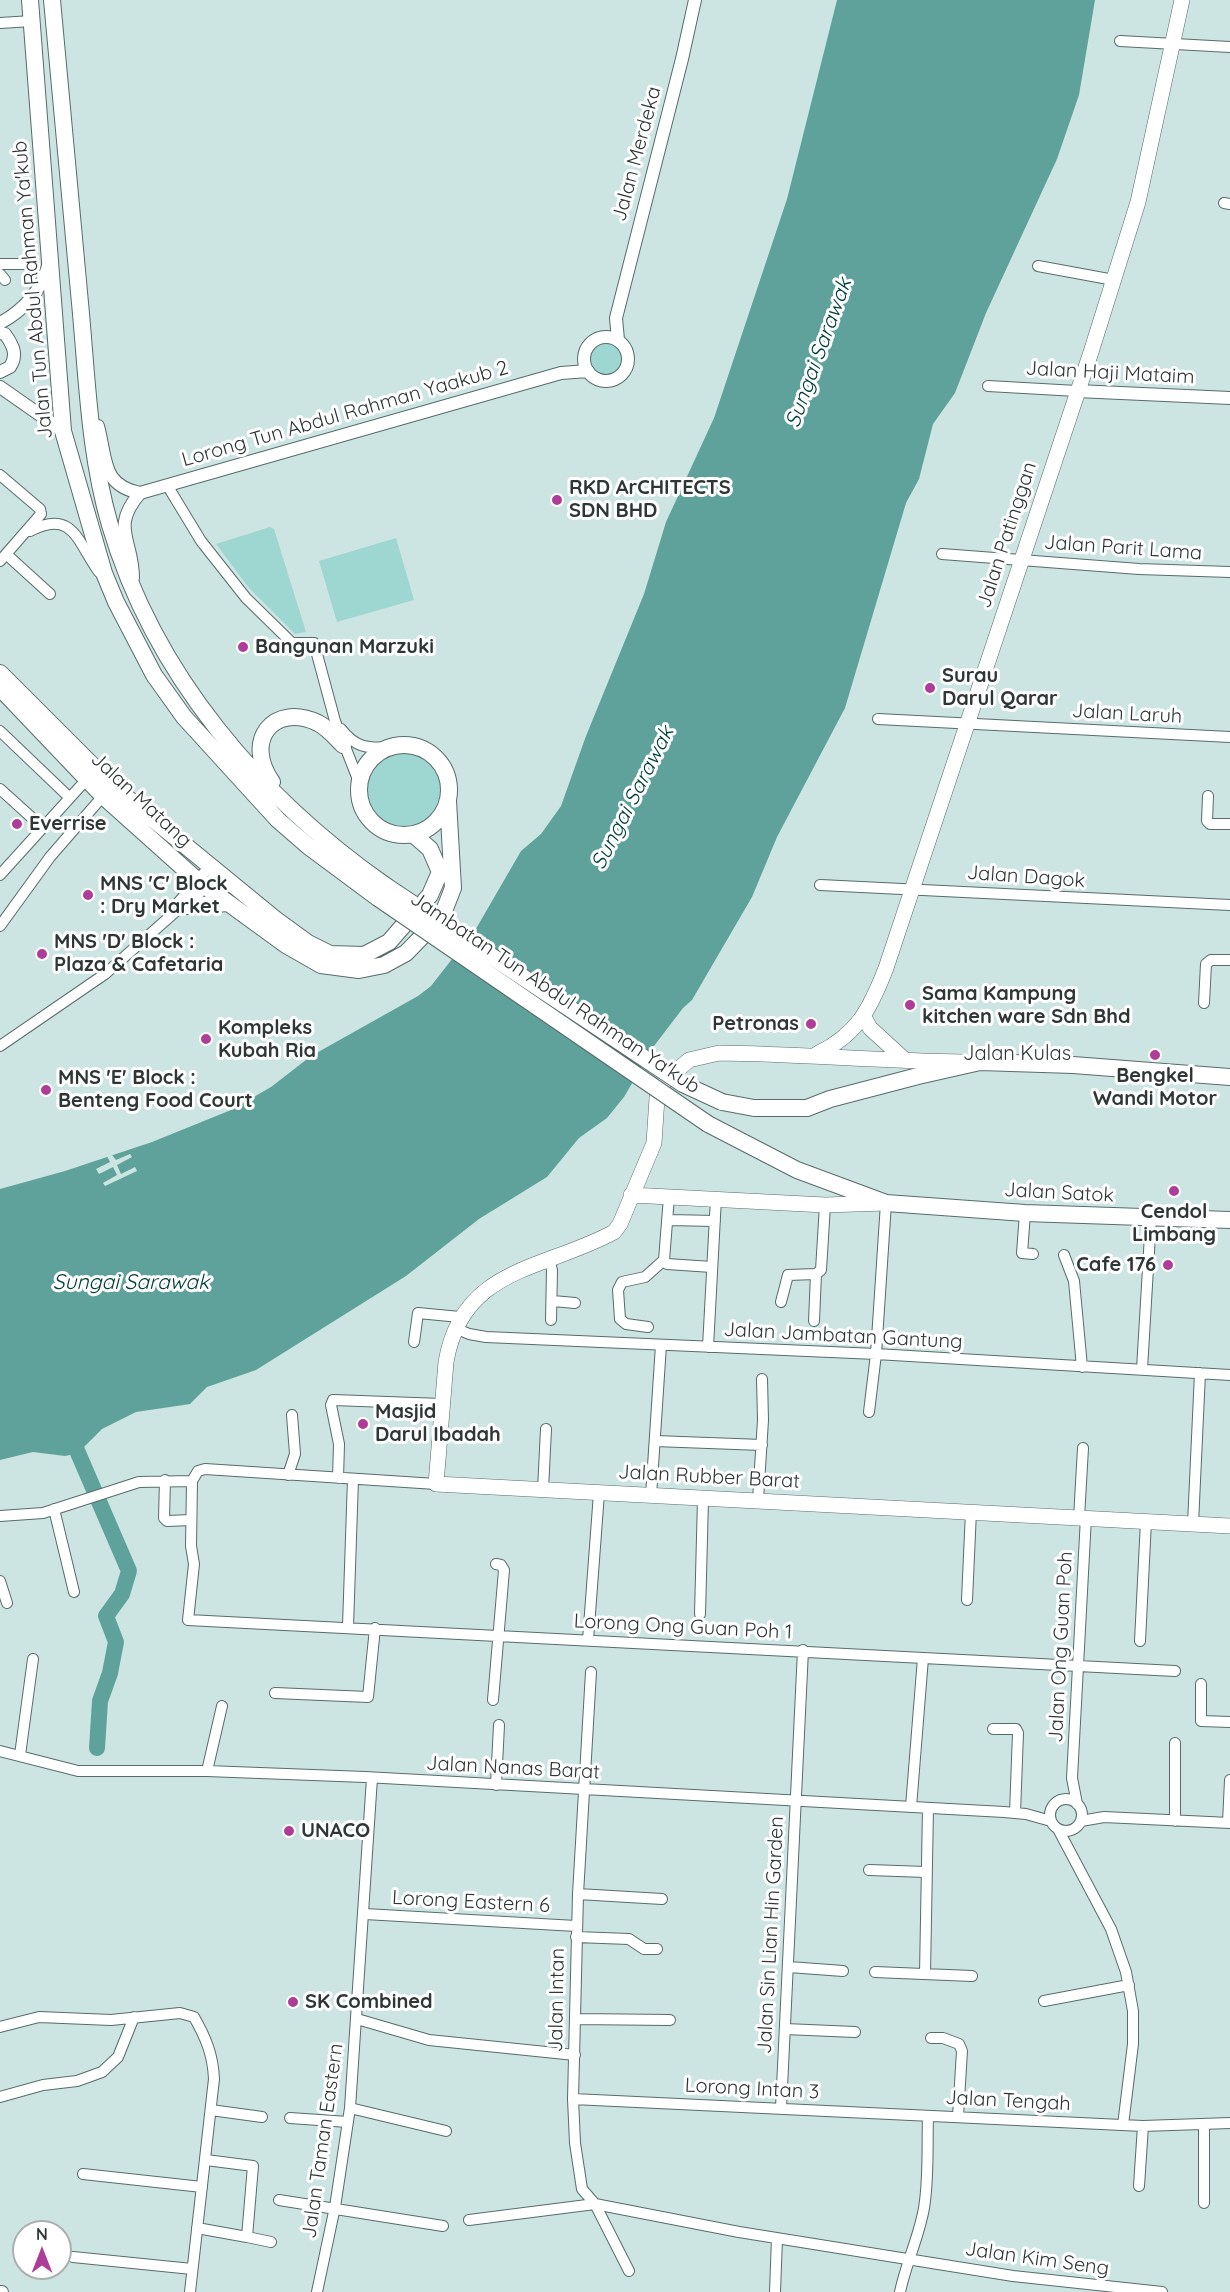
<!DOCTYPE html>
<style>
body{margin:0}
#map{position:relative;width:1230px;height:2292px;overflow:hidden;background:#cde5e2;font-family:Quicksand,sans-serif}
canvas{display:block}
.north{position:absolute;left:12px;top:2220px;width:60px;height:60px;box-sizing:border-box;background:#fff;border:2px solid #abafaf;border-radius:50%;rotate:0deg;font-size:16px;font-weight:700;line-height:24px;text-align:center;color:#2e3736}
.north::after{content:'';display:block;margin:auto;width:21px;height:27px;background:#ae3d99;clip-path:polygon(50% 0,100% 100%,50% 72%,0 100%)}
</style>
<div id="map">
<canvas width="1230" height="2292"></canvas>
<div class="north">N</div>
</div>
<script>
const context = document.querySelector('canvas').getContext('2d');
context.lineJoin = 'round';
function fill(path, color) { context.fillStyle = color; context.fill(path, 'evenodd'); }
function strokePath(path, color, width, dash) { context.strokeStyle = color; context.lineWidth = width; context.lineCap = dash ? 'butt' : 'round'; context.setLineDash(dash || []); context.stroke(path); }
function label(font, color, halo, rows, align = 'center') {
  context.font = font + ' Quicksand,sans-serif'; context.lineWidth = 6; context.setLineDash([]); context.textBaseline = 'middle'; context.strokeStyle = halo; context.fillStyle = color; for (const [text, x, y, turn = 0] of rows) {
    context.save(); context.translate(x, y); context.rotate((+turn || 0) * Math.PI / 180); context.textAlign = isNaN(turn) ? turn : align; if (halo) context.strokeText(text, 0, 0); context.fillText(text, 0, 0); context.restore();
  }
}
fill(new Path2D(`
 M587 359a19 19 0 1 1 38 0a19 19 0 1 1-38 0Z
 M 270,527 L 274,529 L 306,632 L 295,634 L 249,588 L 216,544 Z
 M 396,538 L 414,600 L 337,622 L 319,561 Z
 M366 790a37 37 0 1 1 74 0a37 37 0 1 1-74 0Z`), '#9ed6d1');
fill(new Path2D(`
 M 837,0 L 1095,0 L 1079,95 L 1057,159 L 986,313 L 955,393 L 933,424 L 919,479 L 906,503 L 845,708 L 777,837 L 752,897 L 692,1000 L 683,1008 L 654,1046 L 624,1097 L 607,1118 L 579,1138 L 547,1177 L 479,1219 L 406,1276 L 256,1370 L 207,1387 L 190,1404 L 136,1412 L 102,1429 L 78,1453 L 65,1456 L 33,1452 L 0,1460 L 0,1189 L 65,1171 L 152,1142 L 231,1110 L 271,1087 L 311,1056 L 418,996 L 431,986 L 477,927 L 521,851 L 541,834 L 561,806 L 586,736 L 644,594 L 666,522 L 714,418 L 787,199 Z`), '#5fa29c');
fill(new Path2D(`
 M 130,1154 L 132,1157 L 117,1165 L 121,1174 L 135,1167 L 137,1171 L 105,1186 L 103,1183 L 117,1175 L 113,1167 L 99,1174 L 96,1169 L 110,1162 L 107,1156 L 112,1155 L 116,1160 Z`), '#cde5e2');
strokePath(new Path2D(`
 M 69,1432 L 129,1571 L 122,1594 L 106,1616 L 116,1642 L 110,1673 L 100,1701 L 97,1748`), '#5fa29c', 16);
const minor = new Path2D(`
 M 0,23 L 32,21
 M 1120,41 L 1230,47
 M 1224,203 L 1230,204
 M 0,264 L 29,264
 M 1038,266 L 1114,280
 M 0,274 L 5,280
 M 988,386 L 1077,391
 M 0,475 L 40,509 L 41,514 L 0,561
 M 167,485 L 201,541 L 246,598 L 292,643 L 314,643 L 335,721 L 359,782
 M 30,531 C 74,508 78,544 99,572
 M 6,554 L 50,594
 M 942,554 L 1139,569 L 1230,572
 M 878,719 L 1230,737
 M 341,729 C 355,747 367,749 390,747
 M 0,731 L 69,797
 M 0,789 L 42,827
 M 1208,796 L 1207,821 L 1210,824 L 1230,824
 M 0,875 L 86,780
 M 820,885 L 1230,905
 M 187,906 L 218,873
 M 0,926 L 50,857 L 103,796
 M 1204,1003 L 1206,964 L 1211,960 L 1230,960
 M 0,1046 L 105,974 L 174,913 L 177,904 L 210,866
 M 669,1197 L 664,1260 L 667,1264 L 712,1267
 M 1025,1213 L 1022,1253 L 1033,1254
 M 669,1220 L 715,1221
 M 1064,1255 L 1074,1281 L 1082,1367
 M 549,1259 L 552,1270 L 551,1320
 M 553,1301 L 575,1303
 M 781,1302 L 788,1275 L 816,1274 L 821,1270 L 825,1205
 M 814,1321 L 816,1274
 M 648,1327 L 626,1324 L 620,1319 L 618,1290 L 622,1282 L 645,1277 L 664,1260
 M 455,1328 L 469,1334 L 486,1337 L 876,1354 L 1230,1375
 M 414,1342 L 418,1313 L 460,1317
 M 708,1347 L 716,1198
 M 1142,1369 L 1151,1218
 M 869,1412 L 876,1354 L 886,1203
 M 655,1441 L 762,1445
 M 288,1475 L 295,1454 L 292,1415
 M 338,1478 L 339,1444 L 331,1405 L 333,1400 L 442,1404
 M 165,1480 L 164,1518 L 167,1521 L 191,1520
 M 192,1481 L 191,1546 L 194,1564 L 188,1620 L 1175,1671
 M 192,1481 L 198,1471 L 205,1469 L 436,1484
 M 543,1490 L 546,1429
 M 651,1496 L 661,1345
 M 758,1500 L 763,1420 L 762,1379
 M 54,1509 L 74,1592
 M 0,1516 L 43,1513 L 139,1482 L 192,1481
 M 1079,1518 L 1083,1448
 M 1193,1524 L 1200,1373
 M 0,1581 L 7,1603
 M 967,1600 L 971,1511
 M 700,1614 L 703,1499
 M 348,1626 L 353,1479
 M 588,1640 L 599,1493
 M 1140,1641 L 1146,1521
 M 591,1672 L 578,1894 L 573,2099 L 575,2143 L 582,2189 L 595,2204 L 629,2271
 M 1201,1684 L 1201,1721 L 1230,1722
 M 275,1693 L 368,1697 L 375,1628
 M 493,1700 L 504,1570 L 501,1565 L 496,1564
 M 993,1729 L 1016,1729 L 1018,1733 L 1015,1813
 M 1175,1743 L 1175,1821
 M 0,1751 L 78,1771 L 207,1771 L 365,1777 L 1004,1812 L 1026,1814 L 1051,1821
 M 20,1755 L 33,1659
 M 207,1771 L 222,1706
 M 496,1785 L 499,1725
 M1050 1815a16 16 0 1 1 32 0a16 16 0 1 1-32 0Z
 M 1077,1804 L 1072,1778 L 1086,1517
 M 911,1807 L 923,1658
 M 1081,1821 L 1104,1817 L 1230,1823
 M 1228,1823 L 1230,1780
 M 1058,1829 L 1111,1929 L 1126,1972 L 1133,2011 L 1133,2044 L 1123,2125
 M 869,1870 L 926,1872
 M 578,1894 L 662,1899
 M 365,1914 L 576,1926
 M 576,1937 L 629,1939 L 644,1949 L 657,1949
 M 789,1967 L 843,1971
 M 875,1972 L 972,1976
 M 925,1974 L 928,1808
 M 1044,2001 L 1129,1985
 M 357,2019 L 429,2040 L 575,2055
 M 576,2019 L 670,2020
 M 0,2027 L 39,2017 L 111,2020 L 180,2013 L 194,2017 C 206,2038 213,2055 214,2079 L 190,2292
 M 785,2029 L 855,2032
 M 931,2038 L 943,2038 L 959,2044 L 962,2051 L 958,2116
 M 0,2097 L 43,2085 L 77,2081 L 102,2072 L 118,2057 L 134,2017
 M 573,2099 L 1143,2126 L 1230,2123
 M 350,2108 L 446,2131
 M 781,2108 L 803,1650
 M 211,2110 L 262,2117
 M 290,2118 L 348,2122
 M 1204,2125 L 1204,2203
 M 83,2174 L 202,2187
 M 1139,2186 L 1143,2126
 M 279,2200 L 443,2226
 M 469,2220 L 595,2204 L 739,2232 L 1013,2276 L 1162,2292
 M 197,2228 L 247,2237 L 253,2166 L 206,2160
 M 247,2237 L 271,2242
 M 73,2257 L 192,2269
 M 317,2292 L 335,2207 L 350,2108 L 372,1778
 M 775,2292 L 777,2238
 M 900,2292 C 906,2263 919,2237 924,2208 C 929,2178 927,2146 928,2116`);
const tertiary = new Path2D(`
 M 0,323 C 23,311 41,291 48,266
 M 0,333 L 5,334 C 13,345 18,355 10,367 L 0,372
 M584 359a22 22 0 1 1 44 0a22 22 0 1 1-44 0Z
 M 618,340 L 616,318 L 682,59 L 695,0
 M 0,387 L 63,431
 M 1077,391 L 1230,398
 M 98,426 C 107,459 101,485 140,493 L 561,373 L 588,371
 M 133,578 C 133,539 110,528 140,493
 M 0,2292 L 2,2292`);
const secondary = new Path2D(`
 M 864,1017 L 870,1028 L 906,1061
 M 817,1054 C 858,1034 870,1009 886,968 L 1092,349 L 1138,202 L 1182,0
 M 963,1062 C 882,1061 800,1054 719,1053 L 689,1060 L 664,1082 L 657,1098 L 654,1143 L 620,1224 L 614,1232 C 544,1270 462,1267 446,1362 L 436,1484 L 1230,1526
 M 631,1195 L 825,1205 L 886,1203`);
const primary = new Path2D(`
 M 30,0 L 63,431 L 104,573 L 116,602 L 154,675 L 184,717 L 278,820 L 308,846 L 378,898
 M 52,0 C 61,101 71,202 80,303 C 87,376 89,454 110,525 C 154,675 260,798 386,886
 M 0,673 L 115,788 L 275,919 L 308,943 L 330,954 L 364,955 L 389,942 L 430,895 L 440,872 L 430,849 L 414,835
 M 0,688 L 103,796 L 198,881 L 286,945 L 321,965 L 359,970 L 384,965 L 406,953 L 442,916 L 453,888 L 448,801
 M359 790a45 45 0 1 1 90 0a45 45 0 1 1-90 0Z
 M 272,782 C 243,741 273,702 318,723 C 328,728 335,737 343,745
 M 187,906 L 228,903
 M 722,1102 L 754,1108 L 807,1108 L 830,1099 L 918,1076 L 980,1062 L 1073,1065 L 1230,1077
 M 708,1124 L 797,1170 L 886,1203 L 1025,1213 L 1230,1220`);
strokePath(minor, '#576c6a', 12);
strokePath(tertiary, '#576c6a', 14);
strokePath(secondary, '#576c6a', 16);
strokePath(primary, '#576c6a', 18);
strokePath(minor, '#fff', 10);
strokePath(tertiary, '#fff', 12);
strokePath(secondary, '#fff', 15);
strokePath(primary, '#fff', 16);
const primaryBridge = new Path2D(`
 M 386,886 L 683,1084 L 722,1102
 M 378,898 L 708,1124`);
strokePath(primaryBridge, '#576c6a', 18, []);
strokePath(primaryBridge, '#fff', 16);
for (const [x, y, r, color] of [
 [557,500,6,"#ae3d99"],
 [243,647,6,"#ae3d99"],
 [930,688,6,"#ae3d99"],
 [17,824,6,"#ae3d99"],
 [88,895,6,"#ae3d99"],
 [42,954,6,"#ae3d99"],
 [910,1005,6,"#ae3d99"],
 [811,1024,6,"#ae3d99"],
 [206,1039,6,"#ae3d99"],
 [1155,1055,6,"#ae3d99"],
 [46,1090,6,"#ae3d99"],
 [1174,1191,6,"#ae3d99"],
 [1168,1265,6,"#ae3d99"],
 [363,1424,6,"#ae3d99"],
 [289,1831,6,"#ae3d99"],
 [293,2002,6,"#ae3d99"]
]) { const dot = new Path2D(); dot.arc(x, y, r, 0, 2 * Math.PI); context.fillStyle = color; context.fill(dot); strokePath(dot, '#fff', 2); }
label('20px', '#2e3736', '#fff', [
 ["Jalan Merdeka",637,154,-75],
 ["Jalan Tun Abdul Rahman Ya'kub",33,290,-95],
 ["Jalan Haji Mataim",1110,373,3],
 ["Lorong Tun Abdul Rahman Yaakub 2",345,414,-16],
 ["Jalan Patinggan",1007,535,-72],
 ["Jalan Parit Lama",1123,548,4],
 ["Jalan Laruh",1127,714,3],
 ["Jalan Matang",141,800,43],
 ["Jalan Dagok",1026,877,4],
 ["Jambatan Tun Abdul Rahman Ya'kub",555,993,34],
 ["Jalan Kulas",1017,1054],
 ["Jalan Satok",1059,1193,3],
 ["Jalan Jambatan Gantung",843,1336,3],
 ["Jalan Rubber Barat",709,1477,3],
 ["Lorong Ong Guan Poh 1",683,1627,3],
 ["Jalan Ong Guan Poh",1061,1647,-87],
 ["Jalan Nanas Barat",513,1768,3],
 ["Lorong Eastern 6",471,1902,3],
 ["Jalan Sin Lian Hin Garden",771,1935,-87],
 ["Jalan Intan",557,2000,-89],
 ["Lorong Intan 3",752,2089,3],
 ["Jalan Tengah",1008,2101,3],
 ["Jalan Taman Eastern",323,2141,-82],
 ["Jalan Kim Seng",1037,2259,8]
]);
label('bold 20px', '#2e3736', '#fff', [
 ["RKD ArCHITECTS",569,488],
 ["SDN BHD",569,511],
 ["Bangunan Marzuki",255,647],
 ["Surau",942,676],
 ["Darul Qarar",942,699],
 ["Everrise",29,824],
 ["MNS 'C' Block",100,884],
 [": Dry Market",100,907],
 ["MNS 'D' Block :",54,942],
 ["Plaza & Cafetaria",54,965],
 ["Sama Kampung",922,994],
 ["kitchen ware Sdn Bhd",922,1017],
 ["Petronas",799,1024,"right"],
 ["Kompleks",218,1028],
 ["Kubah Ria",218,1051],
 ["Bengkel",1155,1076,"center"],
 ["Wandi Motor",1155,1099,"center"],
 ["MNS 'E' Block :",58,1078],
 ["Benteng Food Court",58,1101],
 ["Cendol",1174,1212,"center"],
 ["Limbang",1174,1235,"center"],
 ["Cafe 176",1156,1265,"right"],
 ["Masjid",375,1412],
 ["Darul Ibadah",375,1435],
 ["UNACO",301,1831],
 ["SK Combined",305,2002]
], 'left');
label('italic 21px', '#00413d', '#fff', [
 ["Sungai Sarawak",819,353,-70],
 ["Sungai Sarawak",633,798,-63],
 ["Sungai Sarawak",131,1283]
]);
</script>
